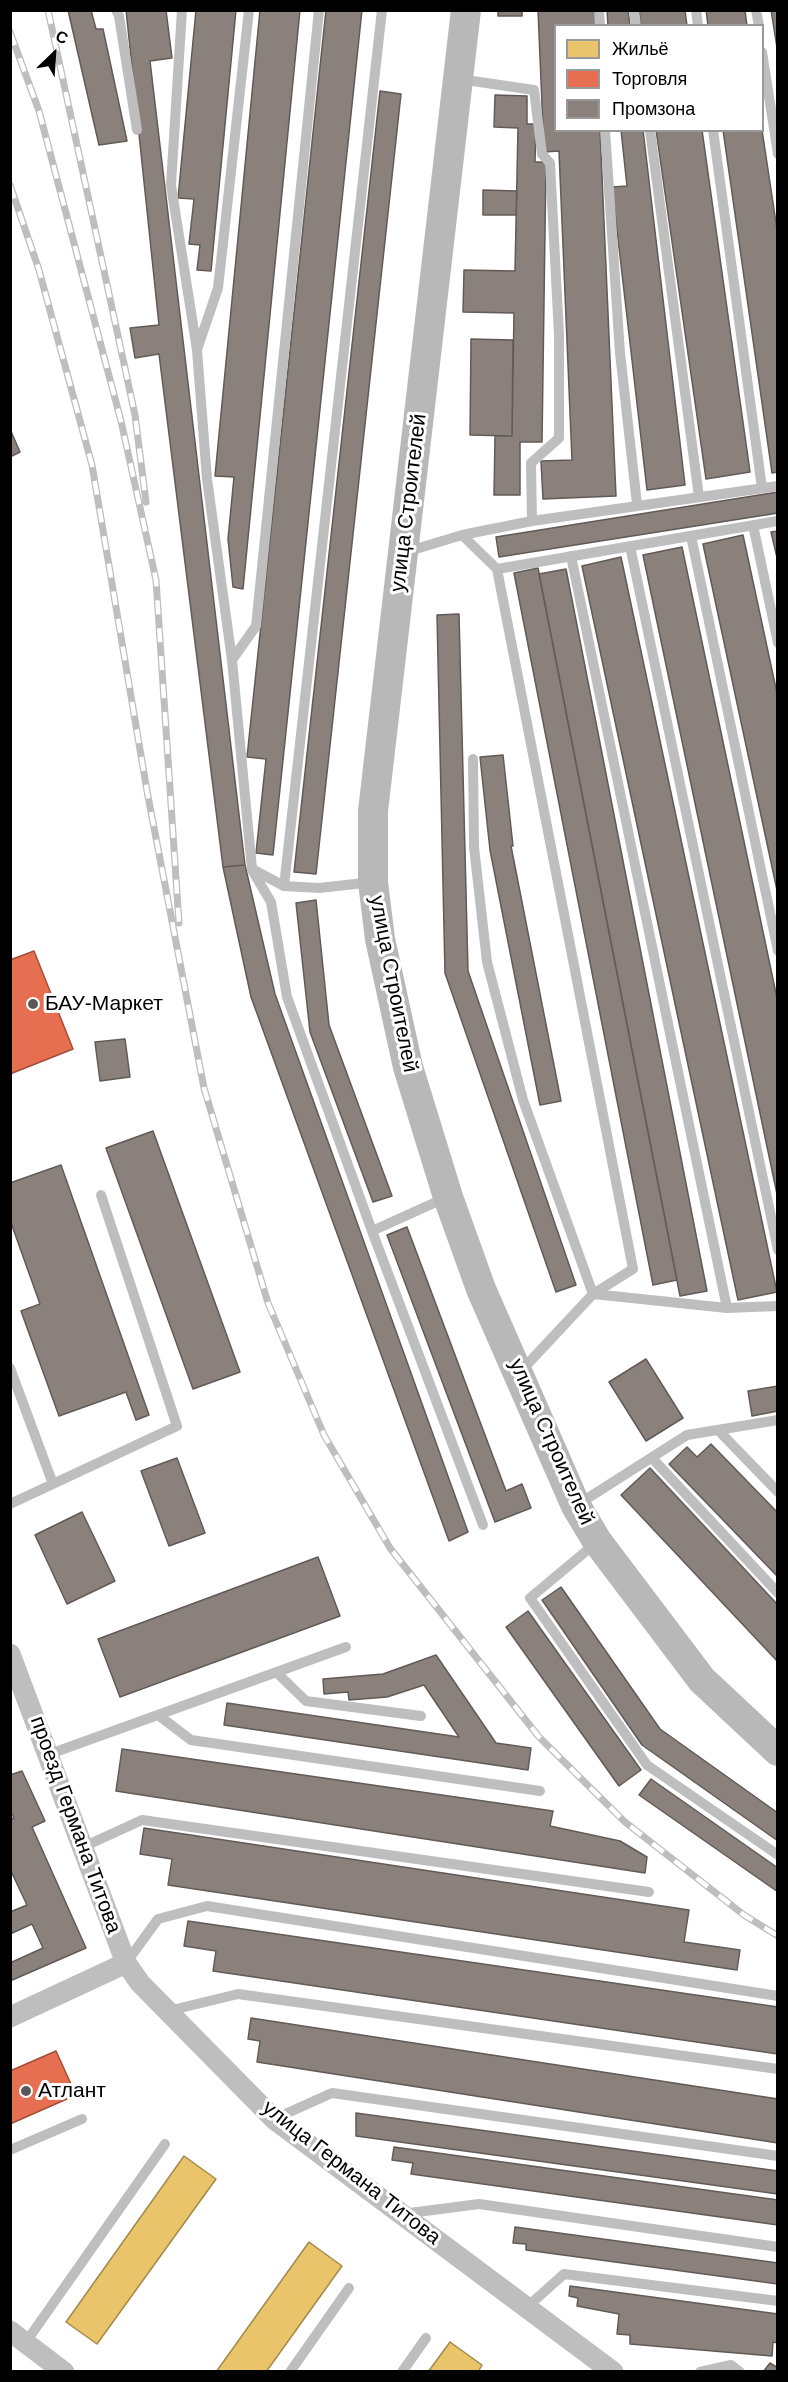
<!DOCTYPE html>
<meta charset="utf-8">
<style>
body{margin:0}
#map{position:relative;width:788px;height:2382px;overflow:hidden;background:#fff;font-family:Arial,sans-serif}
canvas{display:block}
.frame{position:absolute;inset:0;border:12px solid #000;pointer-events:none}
.legend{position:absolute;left:554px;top:24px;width:210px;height:108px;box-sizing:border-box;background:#fff;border:2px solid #999;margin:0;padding:8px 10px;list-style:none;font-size:18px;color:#000}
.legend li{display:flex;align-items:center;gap:12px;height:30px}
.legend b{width:30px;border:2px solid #999}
.north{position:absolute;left:24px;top:24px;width:60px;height:60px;-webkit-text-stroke:4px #fff;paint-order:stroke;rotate:25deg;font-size:16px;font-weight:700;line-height:24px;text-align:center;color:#000}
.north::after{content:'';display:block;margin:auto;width:21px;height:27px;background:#000;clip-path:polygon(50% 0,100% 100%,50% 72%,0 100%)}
</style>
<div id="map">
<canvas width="788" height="2382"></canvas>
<div class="frame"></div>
<ul class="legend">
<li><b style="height:16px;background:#e9c46a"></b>Жильё</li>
<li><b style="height:16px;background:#e76f51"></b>Торговля</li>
<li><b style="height:16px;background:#8a817c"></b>Промзона</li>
</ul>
<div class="north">С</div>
</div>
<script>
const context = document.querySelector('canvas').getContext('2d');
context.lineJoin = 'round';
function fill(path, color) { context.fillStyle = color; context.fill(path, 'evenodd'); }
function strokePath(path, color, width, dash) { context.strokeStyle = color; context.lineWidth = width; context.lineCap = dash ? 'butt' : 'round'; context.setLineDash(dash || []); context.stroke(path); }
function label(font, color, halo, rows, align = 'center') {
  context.font = font + ' Arial,sans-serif'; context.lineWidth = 6; context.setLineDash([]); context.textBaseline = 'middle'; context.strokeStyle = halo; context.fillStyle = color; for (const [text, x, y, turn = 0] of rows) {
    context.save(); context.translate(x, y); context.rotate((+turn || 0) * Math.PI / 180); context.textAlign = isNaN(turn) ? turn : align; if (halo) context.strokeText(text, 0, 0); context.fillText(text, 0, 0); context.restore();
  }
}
const homes = new Path2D(`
 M 184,2156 L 216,2179 L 97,2344 L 66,2322 Z
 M 309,2242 L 342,2266 L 266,2372 L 216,2372 Z
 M 450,2342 L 482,2365 L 478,2372 L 428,2372 Z`);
fill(homes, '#e9c46a');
strokePath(homes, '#a3894a', 1.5);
const shops = new Path2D(`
 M 34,951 L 73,1049 L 10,1074 L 10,960 Z
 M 56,2051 L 76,2095 L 10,2124 L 10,2071 Z`);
fill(shops, '#e76f51');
strokePath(shops, '#a24e39', 1.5);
const industry = new Path2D(`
 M 68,10 L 91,10 L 96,29 L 103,29 L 127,141 L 99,145 Z
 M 126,10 L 166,10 L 172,58 L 150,61 L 245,865 L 223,867 L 159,354 L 135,358 L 130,328 L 159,325 Z
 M 196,10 L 236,10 L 211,271 L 197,270 L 200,245 L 189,244 L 194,199 L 178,198 Z
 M 260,10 L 300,10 L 243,589 L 233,587 L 228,539 L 234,477 L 215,476 Z
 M 326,10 L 362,10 L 273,855 L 256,853 L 266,759 L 247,757 Z
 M 498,10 L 522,10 L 522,16 L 498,16 Z
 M 538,10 L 595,10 L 596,26 L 556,26 L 556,130 L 600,130 L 616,496 L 543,499 L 541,461 L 572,460 L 559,151 L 544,152 Z
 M 607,10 L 628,10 L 630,26 L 608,26 Z
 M 639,10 L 685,10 L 687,26 L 641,26 Z
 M 706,10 L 745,10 L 747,26 L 708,26 Z
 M 771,10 L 778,10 L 778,54 Z
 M 380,91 L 401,94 L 316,874 L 294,872 Z
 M 495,95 L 527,96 L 527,124 L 536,124 L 535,162 L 546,162 L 542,442 L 520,442 L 520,495 L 494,495 L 495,436 L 512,436 L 514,313 L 463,312 L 464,270 L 515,271 L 518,128 L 494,127 Z
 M 621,130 L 643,130 L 685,485 L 647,490 L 612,187 L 627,186 Z
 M 656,130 L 702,130 L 750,472 L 706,479 Z
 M 723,130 L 762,130 L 778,236 L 778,472 L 772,473 Z
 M 483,190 L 517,191 L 516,215 L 483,215 Z
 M 471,339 L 513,340 L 512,436 L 470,435 Z
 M 10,429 L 20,452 L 10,457 Z
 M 778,492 L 778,513 L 499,557 L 496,537 Z
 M 778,531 L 778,562 L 771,532 Z
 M 743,535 L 778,698 L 778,895 L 703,544 Z
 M 682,547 L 778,1003 L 778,1199 L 643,555 Z
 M 621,557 L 777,1292 L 738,1300 L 582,566 Z
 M 538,568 L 677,1280 L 653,1285 L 514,573 Z
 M 566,569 L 707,1291 L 680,1296 L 539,574 Z
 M 459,614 L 468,971 L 576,1285 L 556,1292 L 445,973 L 437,615 Z
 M 503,755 L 513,846 L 511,846 L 561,1101 L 540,1105 L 490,850 L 480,757 Z
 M 245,865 L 275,994 L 468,1532 L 449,1541 L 251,997 L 223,867 Z
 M 316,900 L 329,1025 L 392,1196 L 373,1202 L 310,1032 L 296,903 Z
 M 125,1039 L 130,1077 L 100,1081 L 95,1042 Z
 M 153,1131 L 240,1372 L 193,1389 L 106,1148 Z
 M 61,1165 L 149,1415 L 136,1420 L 126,1392 L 59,1416 L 21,1311 L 40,1304 L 10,1220 L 10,1183 Z
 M 407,1227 L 506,1491 L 522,1484 L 531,1508 L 495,1522 L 387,1235 Z
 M 646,1359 L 683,1418 L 646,1441 L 609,1382 Z
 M 778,1386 L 778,1411 L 752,1416 L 748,1391 Z
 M 711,1444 L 778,1513 L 778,1577 L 669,1464 L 687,1447 L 697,1457 Z
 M 177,1458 L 205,1533 L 169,1546 L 141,1471 Z
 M 650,1468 L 778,1605 L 778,1662 L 621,1495 Z
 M 82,1512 L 115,1581 L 67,1604 L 35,1535 Z
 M 318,1557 L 340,1616 L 120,1697 L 98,1639 Z
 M 561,1587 L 660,1729 L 778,1813 L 778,1841 L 642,1745 L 542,1600 Z
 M 528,1611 L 641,1770 L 619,1786 L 506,1627 Z
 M 436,1655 L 496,1743 L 531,1748 L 528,1770 L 224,1725 L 227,1703 L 459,1737 L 424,1685 L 387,1697 L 349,1700 L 348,1692 L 324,1694 L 323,1679 L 383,1674 Z
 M 122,1749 L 553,1811 L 550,1826 L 620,1841 L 647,1857 L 645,1873 L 116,1791 Z
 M 22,1771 L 45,1821 L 32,1827 L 86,1948 L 10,1981 L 10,1963 L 43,1948 L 32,1924 L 10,1934 L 10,1912 L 27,1905 L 10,1869 L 10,1820 L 14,1818 L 10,1811 L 10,1775 Z
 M 651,1779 L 778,1868 L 778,1892 L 639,1795 Z
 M 144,1828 L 689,1910 L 684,1942 L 740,1950 L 737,1970 L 168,1885 L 172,1859 L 140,1854 Z
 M 188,1921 L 778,2007 L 778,2054 L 213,1971 L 216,1951 L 184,1946 Z
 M 251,2018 L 778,2099 L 778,2143 L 257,2062 L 260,2041 L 248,2039 Z
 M 356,2113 L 778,2171 L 778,2194 L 356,2136 Z
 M 394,2147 L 778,2200 L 778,2225 L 411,2174 L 413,2163 L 392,2160 Z
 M 515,2227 L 778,2263 L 778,2284 L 526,2250 L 526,2244 L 513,2243 Z
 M 570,2286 L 778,2314 L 778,2343 L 773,2342 L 772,2356 L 630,2344 L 630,2335 L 617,2334 L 619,2314 L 577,2306 L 578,2298 L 569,2296 Z
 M 770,2363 L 778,2368 L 778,2372 L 763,2372 Z`);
fill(industry, '#8a817c');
strokePath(industry, '#615a57', 1.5);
strokePath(new Path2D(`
 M 116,10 L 119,16 L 137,130
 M 182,10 L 171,185 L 197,350 L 207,479 L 232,660 L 252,869 L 284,886 L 319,888 L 373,882
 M 599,10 L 600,26
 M 634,10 L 636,26
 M 696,10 L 698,26
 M 756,10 L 759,26
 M 762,52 L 778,154
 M 459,79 L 534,90 L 542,154 L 550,163 L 559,335 L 559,438 L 531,463 L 532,521
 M 605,130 L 620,353 L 637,504
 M 650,130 L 699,497
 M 713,130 L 762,488
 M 198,347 L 218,288 L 249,10
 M 753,525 L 778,643
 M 462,535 L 497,569 L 633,1269 L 593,1294 L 521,1371
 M 691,536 L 778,951
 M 630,546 L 778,1250
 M 406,552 L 462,535 L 532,521 L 778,486
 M 571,556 L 727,1308
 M 497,569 L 778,521
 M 232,660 L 256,626 L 319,10
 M 473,759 L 474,847 L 487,962 L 523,1100 L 593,1294 L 727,1308 L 778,1306
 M 252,870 L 271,902 L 287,997 L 372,1231 L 483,1525
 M 284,886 L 382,10
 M 372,1231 L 445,1198
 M 10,1368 L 53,1484
 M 718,1430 L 778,1492
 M 652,1458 L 778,1593
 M 10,1504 L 177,1426 L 101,1195
 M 577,1505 L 687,1435 L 778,1420
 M 597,1542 L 530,1598 L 647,1765 L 778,1855
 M 276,1672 L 306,1701 L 421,1716
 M 158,1715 L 191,1740 L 540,1791
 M 47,1755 L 346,1647
 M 83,1847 L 142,1820 L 649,1892
 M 126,1963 L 158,1919 L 207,1906 L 778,1996
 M 168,2011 L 238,1994 L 778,2069
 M 274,2119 L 332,2093 L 778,2156
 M 10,2150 L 82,2119
 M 402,2214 L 479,2204 L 778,2247
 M 527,2307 L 564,2274 L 778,2301
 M 26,2342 L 165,2144
 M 290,2372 L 349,2288
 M 402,2372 L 426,2338
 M 700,2372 L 731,2365 L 740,2372`), '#bebebe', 10);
strokePath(new Path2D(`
 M 10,1654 L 126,1963 L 140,1983 L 274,2119 L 613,2372
 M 10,2017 L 126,1963
 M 10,2331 L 64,2372`), '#bebebe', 21);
strokePath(new Path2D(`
 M 466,10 L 373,811 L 373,882 L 380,939 L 408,1067 L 448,1197 L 481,1289 L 576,1506 L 597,1541 L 702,1680 L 778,1751`), '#b8b8b8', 30);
const rail = new Path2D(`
 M 48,10 L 135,415 L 146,502
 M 10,32 L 39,111 L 121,421 L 156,580 L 179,923
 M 10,185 L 39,270 L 92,465 L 147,791 L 204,1088 L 268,1303 L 324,1435 L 390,1548 L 539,1737 L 625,1822 L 744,1915 L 778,1936`);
strokePath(rail, '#bebebe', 7);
strokePath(rail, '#fff', 4.5, [14]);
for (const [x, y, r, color] of [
 [33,1004,6,"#595959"],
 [26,2091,6,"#595959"]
]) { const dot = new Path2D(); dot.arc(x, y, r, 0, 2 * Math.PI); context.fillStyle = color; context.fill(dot); strokePath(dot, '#fff', 2); }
label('21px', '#000', '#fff', [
 ["улица Строителей",409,503,-83],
 ["улица Строителей",393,984,79],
 ["улица Строителей",551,1442,66],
 ["проезд Германа Титова",75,1825,70],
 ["улица Германа Титова",351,2173,38]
]);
label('21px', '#000', '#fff', [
 ["БАУ-Маркет",45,1004],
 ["Атлант",38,2091]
], 'left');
</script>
